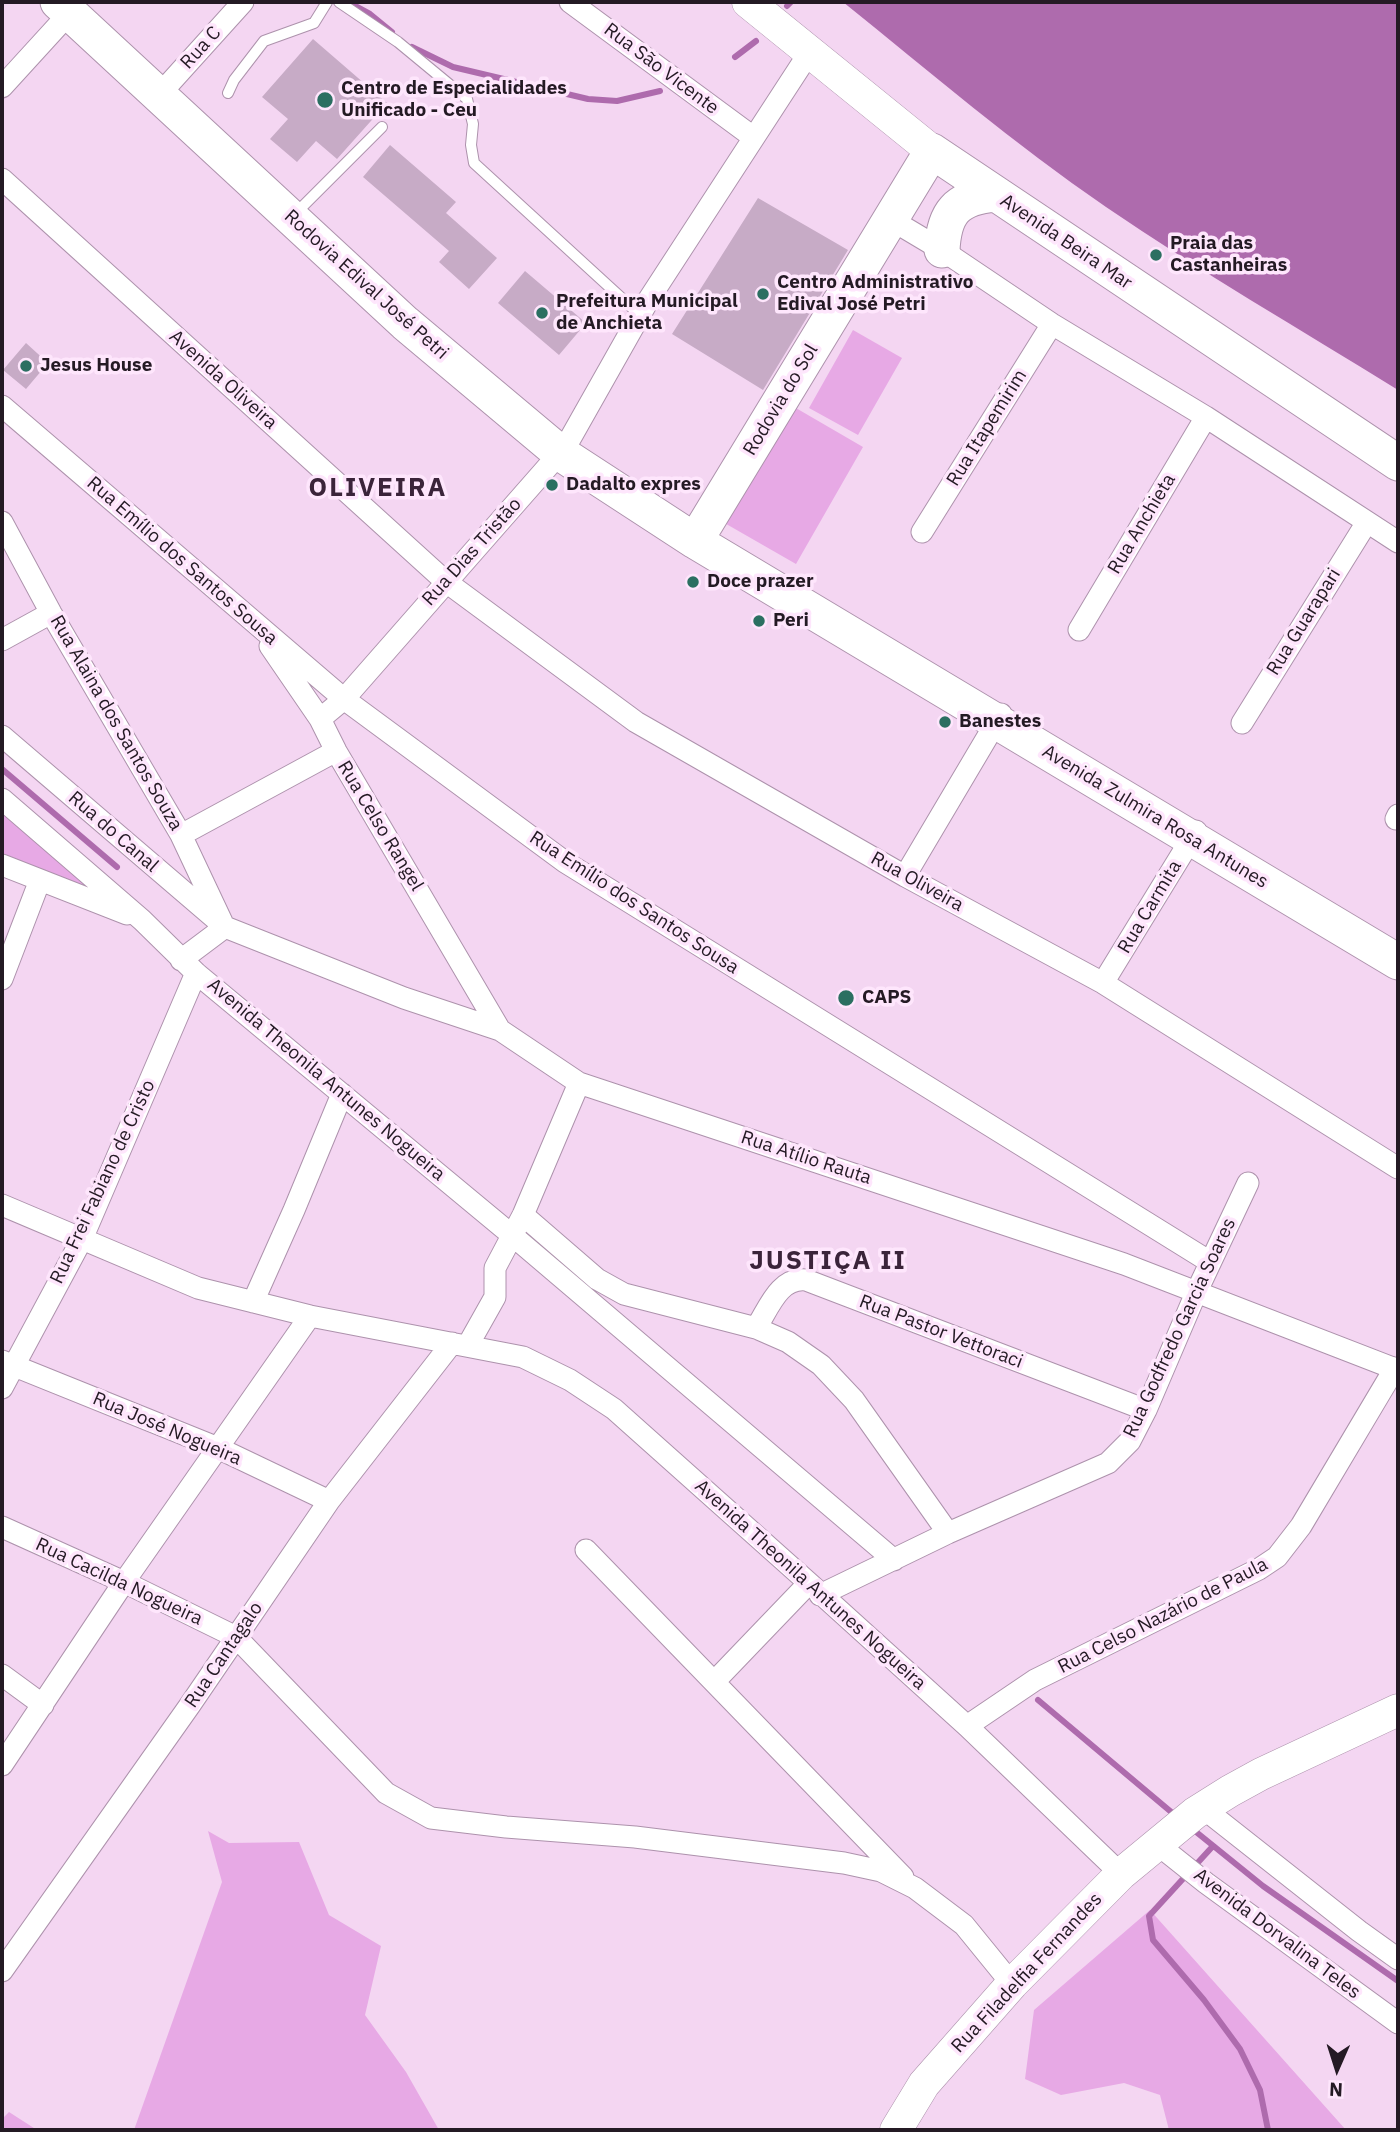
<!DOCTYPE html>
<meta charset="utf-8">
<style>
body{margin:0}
#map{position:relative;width:1400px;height:2132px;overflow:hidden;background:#f4d6f2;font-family:"IBM Plex Sans",sans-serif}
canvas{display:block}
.frame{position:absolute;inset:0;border:4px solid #241a24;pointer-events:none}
.north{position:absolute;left:1302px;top:2034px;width:70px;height:70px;-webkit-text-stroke:5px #fee6fc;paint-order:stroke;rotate:183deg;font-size:19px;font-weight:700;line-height:28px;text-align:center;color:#241a24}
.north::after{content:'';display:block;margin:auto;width:24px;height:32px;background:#241a24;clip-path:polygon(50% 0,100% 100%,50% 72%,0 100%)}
</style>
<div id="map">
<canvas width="1400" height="2132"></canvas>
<div class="frame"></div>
<div class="north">N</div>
</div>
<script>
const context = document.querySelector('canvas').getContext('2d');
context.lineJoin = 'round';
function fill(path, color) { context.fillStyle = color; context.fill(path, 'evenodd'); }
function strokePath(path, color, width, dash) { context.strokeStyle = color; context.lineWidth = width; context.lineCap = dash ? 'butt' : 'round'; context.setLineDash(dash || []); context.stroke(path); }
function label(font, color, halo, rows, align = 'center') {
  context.font = font + ' "IBM Plex Sans",sans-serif'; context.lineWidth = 7; context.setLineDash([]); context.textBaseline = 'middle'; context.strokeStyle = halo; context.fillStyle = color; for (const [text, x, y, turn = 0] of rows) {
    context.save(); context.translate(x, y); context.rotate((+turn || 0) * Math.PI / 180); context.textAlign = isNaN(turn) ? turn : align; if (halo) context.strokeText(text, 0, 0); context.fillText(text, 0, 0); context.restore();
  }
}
fill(new Path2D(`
 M 853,330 L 902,358 L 858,435 L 809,408 Z
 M 789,404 L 863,447 L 796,564 L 721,521 Z
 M 2,809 L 96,891 L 2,853 Z
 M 208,1831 L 229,1843 L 299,1842 L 329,1915 L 381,1946 L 365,2015 L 406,2072 L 439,2130 L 134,2130 L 222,1882 Z
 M 1150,1910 L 1346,2130 L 1169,2130 L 1160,2095 L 1124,2083 L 1061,2095 L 1025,2079 L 1034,2010 Z
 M 9,2112 L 37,2130 L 2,2130 L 2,2119 Z`), '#e7a9e5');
fill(new Path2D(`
 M 843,2 L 1398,2 L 1398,390 C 1301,330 1201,272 1106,207 C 1014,144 930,72 843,2 Z`), '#ae6bad');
strokePath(new Path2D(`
 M 348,2 L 370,14 L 392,32
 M 787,6 L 791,2
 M 412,47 L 453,67 L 588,99 L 617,101 L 660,91
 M 735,57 L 756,41
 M 2,769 L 117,867
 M 1038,1700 L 1176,1816
 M 1190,1827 L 1263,1886 L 1398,1981
 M 1213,1846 L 1149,1916 L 1153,1940 L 1204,2000 L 1240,2049 L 1260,2090 L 1268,2130`), '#ae6bad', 6);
fill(new Path2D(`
 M 313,39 L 387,103 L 337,159 L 316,141 L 297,162 L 270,139 L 288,119 L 262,97 Z
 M 390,145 L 456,202 L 446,213 L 497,258 L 469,289 L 439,262 L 449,251 L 363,177 Z
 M 758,198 L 848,250 L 763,390 L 672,334 Z
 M 525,271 L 586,323 L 559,355 L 498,303 Z
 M 26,343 L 48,363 L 26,389 L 3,370 Z`), '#c7abc6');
const lane = new Path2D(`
 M 339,2 L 398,42 L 467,99 L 473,124 L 471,145 L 474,163 L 640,315
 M 228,93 L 234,80 L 264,41 L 314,23 L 327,2
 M 295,214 L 382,127`);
const street = new Path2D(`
 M 570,2 L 753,137
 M 2,87 L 75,7
 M 159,95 L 243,2
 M 2,179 L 445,581 L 636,722 L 905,876 L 1103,983 L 1398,1168
 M 890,219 L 942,250 L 1052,324 L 1206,417 L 1398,542
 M 2,406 L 344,699 L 565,862 L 1210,1262
 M 2,522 L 51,613 L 181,835 L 222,922
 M 922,532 L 1052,324
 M 1079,630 L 1206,417
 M 2,640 L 51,613
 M 270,646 L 320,719 L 336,751 L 500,1030
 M 320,719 L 344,699 L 566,446 L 649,299 L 809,53
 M 1242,723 L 1367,522
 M 2,736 L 225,927 L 404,998 L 500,1030 L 579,1083 L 1124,1264 L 1398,1370
 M 2,799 L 142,920 L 196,973 L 513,1236 L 894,1560
 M 1396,819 L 1398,815
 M 181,835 L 336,751
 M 2,865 L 127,914
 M 905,876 L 1001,714
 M 181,960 L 225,927
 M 2,979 L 40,880
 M 1103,983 L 1196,831
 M 2,1205 L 198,1288 L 310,1316 L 523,1357 L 570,1380 L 614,1409 L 809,1583 L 967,1726 L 1121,1874
 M 523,1215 L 597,1279 L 624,1294 L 756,1328 L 788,1342 L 821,1365 L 854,1400 L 948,1533
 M 253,1302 L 294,1210 L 342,1094
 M 756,1328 C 769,1308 779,1277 806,1280 L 1146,1410
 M 468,1345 L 495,1297 L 495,1268 L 523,1215 L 579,1083
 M 2,1361 L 218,1448 L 329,1501
 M 2,1388 L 82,1239 L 196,973
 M 2,1527 L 124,1582 L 236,1637 L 386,1793 L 431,1818 L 506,1827 L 635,1837 L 844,1863 L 881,1871 L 915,1888 L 964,1925 L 1012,1984
 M 586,1550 L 903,1877
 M 820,1595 L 948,1533 L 1108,1463 L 1130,1441 L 1146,1410 L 1196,1293 L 1248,1183
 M 2,1675 L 43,1705
 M 714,1682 L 809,1583
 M 967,1726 L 1035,1680 L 1259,1569 L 1277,1557 L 1301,1526 L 1395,1368
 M 2,1765 L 124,1582 L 310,1316
 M 1203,1808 L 1359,1931 L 1398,1959
 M 1157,1844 L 1206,1883 L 1398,2023
 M 2,1971 L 190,1705 L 329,1501 L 452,1343`);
const secondary = new Path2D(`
 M 748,2 L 932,151
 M 896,2130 L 924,2084 L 1012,1984 L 1121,1874 L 1195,1813 L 1230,1791 L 1261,1774 L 1398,1710`);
const primary = new Path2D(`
 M 58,2 L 405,323 L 560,453 L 695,541 L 1398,962
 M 942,250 C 944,213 956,198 994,194
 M 695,541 L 932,151 L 1398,463`);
strokePath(lane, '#ad92ac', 12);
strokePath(street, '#ad92ac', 23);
strokePath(secondary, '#ad92ac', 33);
strokePath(primary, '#ad92ac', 37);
strokePath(lane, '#fff', 10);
strokePath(street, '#fff', 21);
strokePath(secondary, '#fff', 32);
strokePath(primary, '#fff', 35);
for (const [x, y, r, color] of [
 [325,100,9,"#2b6f61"],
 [1156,255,7,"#2b6f61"],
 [763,294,7,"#2b6f61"],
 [542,313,7,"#2b6f61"],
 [26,366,7,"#2b6f61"],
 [552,485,7,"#2b6f61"],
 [693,582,7,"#2b6f61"],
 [759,621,7,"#2b6f61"],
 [945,722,7,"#2b6f61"],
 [846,998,9,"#2b6f61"]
]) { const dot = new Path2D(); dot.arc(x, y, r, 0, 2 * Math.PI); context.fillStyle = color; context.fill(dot); strokePath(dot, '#fee6fc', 2.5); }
label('19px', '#241a24', '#fee6fc', [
 ["Rua C",201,48,-48],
 ["Rua São Vicente",661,69,37],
 ["Avenida Beira Mar",1066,242,34],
 ["Rodovia Edival José Petri",366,285,42],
 ["Avenida Oliveira",223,380,42],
 ["Rodovia do Sol",781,400,-59],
 ["Rua Itapemirim",987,428,-58],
 ["Rua Anchieta",1142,524,-59],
 ["Rua Dias Tristão",472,552,-48],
 ["Rua Emílio dos Santos Sousa",182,561,41],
 ["Rua Guarapari",1304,622,-58],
 ["Rua Alaina dos Santos Souza",116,723,60],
 ["Avenida Zulmira Rosa Antunes",1155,817,31],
 ["Rua Celso Rangel",380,826,59],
 ["Rua do Canal",113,832,41],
 ["Rua Oliveira",917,882,29],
 ["Rua Emílio dos Santos Sousa",634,903,33],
 ["Rua Carmita",1150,907,-59],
 ["Avenida Theonila Antunes Nogueira",326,1080,40],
 ["Rua Atílio Rauta",806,1158,18],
 ["Rua Frei Fabiano de Cristo",103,1182,-65],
 ["Rua Godfredo Garcia Soares",1180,1328,-65],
 ["Rua Pastor Vettoraci",941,1332,21],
 ["Rua José Nogueira",167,1429,23],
 ["Rua Cacilda Nogueira",119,1582,25],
 ["Avenida Theonila Antunes Nogueira",810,1585,42],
 ["Rua Celso Nazário de Paula",1163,1616,-27],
 ["Rua Cantagalo",224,1655,-56],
 ["Avenida Dorvalina Teles",1277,1934,37],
 ["Rua Filadelfia Fernandes",1027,1973,-47]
]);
label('bold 19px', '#241a24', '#fee6fc', [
 ["Centro de Especialidades",341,89],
 ["Unificado - Ceu",341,111],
 ["Praia das",1170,244],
 ["Castanheiras",1170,266],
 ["Centro Administrativo",777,283],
 ["Edival José Petri",777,305],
 ["Prefeitura Municipal",556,302],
 ["de Anchieta",556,324],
 ["Jesus House",40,366],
 ["Dadalto expres",566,485],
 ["Doce prazer",707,582],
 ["Peri",773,621],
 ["Banestes",959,722],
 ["CAPS",862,998]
], 'left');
context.letterSpacing = '2px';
label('bold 26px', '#3b243a', '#fee6fc', [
 ["OLIVEIRA",378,488],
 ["JUSTIÇA II",828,1261]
]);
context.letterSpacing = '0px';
</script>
